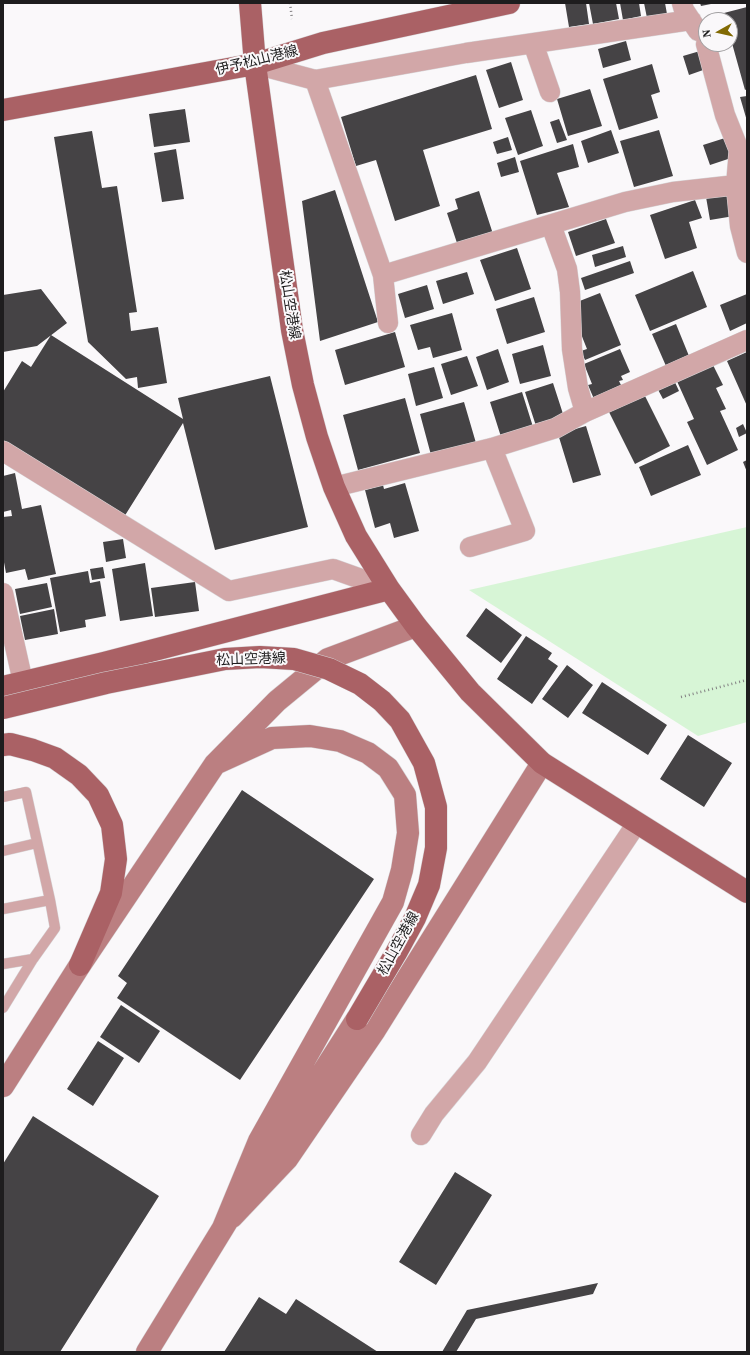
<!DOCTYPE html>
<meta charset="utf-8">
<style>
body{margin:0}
#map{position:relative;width:750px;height:1355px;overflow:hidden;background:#faf8fa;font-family:"Source Serif 4",serif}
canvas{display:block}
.frame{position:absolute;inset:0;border:4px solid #1e1d1e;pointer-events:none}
.north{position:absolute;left:698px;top:12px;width:40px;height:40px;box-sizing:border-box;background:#faf8fa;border:1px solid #a2a0a2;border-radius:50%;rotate:262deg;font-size:11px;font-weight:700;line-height:16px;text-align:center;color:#1e1d1e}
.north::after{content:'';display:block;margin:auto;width:14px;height:18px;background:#826a03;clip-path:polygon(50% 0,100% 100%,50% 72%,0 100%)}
</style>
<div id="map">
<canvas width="750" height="1355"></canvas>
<div class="frame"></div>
<div class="north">N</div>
</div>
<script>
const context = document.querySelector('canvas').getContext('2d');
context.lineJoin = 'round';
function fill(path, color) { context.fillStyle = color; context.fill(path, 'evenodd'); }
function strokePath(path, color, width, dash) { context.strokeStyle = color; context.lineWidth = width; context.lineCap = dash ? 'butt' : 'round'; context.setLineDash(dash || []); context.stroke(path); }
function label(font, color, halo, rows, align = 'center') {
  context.font = font + ' "Source Serif 4","Noto Sans JP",serif'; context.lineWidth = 4; context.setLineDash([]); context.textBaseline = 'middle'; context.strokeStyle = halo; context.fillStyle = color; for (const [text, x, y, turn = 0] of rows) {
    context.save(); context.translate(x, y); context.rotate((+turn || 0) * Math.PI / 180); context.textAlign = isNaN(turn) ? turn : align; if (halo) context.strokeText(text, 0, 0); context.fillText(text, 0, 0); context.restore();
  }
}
fill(new Path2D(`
 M 747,527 L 747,722 L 698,736 L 469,590 Z`), '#d7f5d6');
fill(new Path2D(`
 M 565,3 L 586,3 L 589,24 L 569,27 Z
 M 589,3 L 616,3 L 619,19 L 593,24 Z
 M 620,3 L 639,3 L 641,16 L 623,20 Z
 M 644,3 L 665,3 L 667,14 L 647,18 Z
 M 700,3 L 711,3 L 711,4 L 701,6 Z
 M 747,7 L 747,89 L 745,90 L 730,36 L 730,20 L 726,20 L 724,13 Z
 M 626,41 L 631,60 L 603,68 L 598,49 Z
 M 700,51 L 706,69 L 689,75 L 683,56 Z
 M 511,62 L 523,100 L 499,108 L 486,70 Z
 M 652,64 L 660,92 L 651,95 L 658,118 L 619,130 L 603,79 Z
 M 476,75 L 492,129 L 423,150 L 440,206 L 395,221 L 376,160 L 356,166 L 341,117 Z
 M 590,89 L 602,126 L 568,136 L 557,99 Z
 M 747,96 L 747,121 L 740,97 Z
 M 185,109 L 190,142 L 154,147 L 149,114 Z
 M 531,110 L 543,146 L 518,155 L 505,118 Z
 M 559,119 L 567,140 L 557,143 L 550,122 Z
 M 611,130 L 619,153 L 588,163 L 581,141 Z
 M 659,130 L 673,176 L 634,187 L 620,141 Z
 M 92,131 L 102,188 L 117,186 L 137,312 L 129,313 L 131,331 L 158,327 L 167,383 L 138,388 L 137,377 L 126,379 L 88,342 L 54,137 Z
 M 508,137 L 512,150 L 497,154 L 493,142 Z
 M 725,138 L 731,158 L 710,165 L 703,145 Z
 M 573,144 L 579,167 L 557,173 L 569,207 L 537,215 L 520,161 Z
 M 176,149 L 184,199 L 162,202 L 154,153 Z
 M 515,157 L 519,172 L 501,177 L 497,163 Z
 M 335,190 L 378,322 L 320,341 L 302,201 Z
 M 479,191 L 493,234 L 458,246 L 447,213 L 458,209 L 455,199 Z
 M 730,193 L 734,216 L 710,220 L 706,197 Z
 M 695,200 L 702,218 L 689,222 L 697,248 L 665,259 L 650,215 Z
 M 606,219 L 615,243 L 576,256 L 568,232 Z
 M 623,246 L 626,257 L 595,267 L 592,255 Z
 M 517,248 L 531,289 L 495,301 L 480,260 Z
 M 630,261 L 634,273 L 585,290 L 581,278 Z
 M 693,271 L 707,307 L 650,331 L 635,295 Z
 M 467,272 L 474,294 L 443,304 L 436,281 Z
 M 427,285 L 434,309 L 405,318 L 398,294 Z
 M 41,289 L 67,323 L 37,346 L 3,352 L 3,295 Z
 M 600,293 L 621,345 L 585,360 L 581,351 L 587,349 L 573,314 L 572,304 Z
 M 747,294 L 747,323 L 730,331 L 720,305 Z
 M 534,297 L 545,332 L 507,344 L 496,309 Z
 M 452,313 L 462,350 L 433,358 L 430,347 L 418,350 L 410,325 Z
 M 676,324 L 689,356 L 666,366 L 652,334 Z
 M 395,332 L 405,367 L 345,385 L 335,350 Z
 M 51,335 L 183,419 L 178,398 L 270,376 L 308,527 L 215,550 L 183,423 L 124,517 L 3,440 L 3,392 L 22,361 L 31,367 Z
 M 543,345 L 551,376 L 520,384 L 512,354 Z
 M 498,349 L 509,382 L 487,390 L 476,357 Z
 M 620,349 L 630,372 L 621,376 L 623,380 L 619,381 L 622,387 L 594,399 L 588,385 L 592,384 L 584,364 Z
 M 747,352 L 747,406 L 727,361 Z
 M 467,356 L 478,386 L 451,395 L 441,364 Z
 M 712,363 L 723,385 L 716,388 L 726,409 L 720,411 L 738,450 L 707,465 L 687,422 L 694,419 L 676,379 Z
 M 434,367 L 443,398 L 416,406 L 408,374 Z
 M 673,378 L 679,391 L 663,399 L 656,386 Z
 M 553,383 L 564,417 L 536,426 L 525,392 Z
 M 522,392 L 534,430 L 502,440 L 490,402 Z
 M 643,392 L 670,446 L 635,464 L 608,410 Z
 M 405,398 L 420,453 L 358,470 L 343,415 Z
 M 464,402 L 476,443 L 431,455 L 420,414 Z
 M 743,424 L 747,433 L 739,437 L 736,428 Z
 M 586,426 L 601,475 L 573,483 L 558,434 Z
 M 688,445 L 701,475 L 651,496 L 639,467 Z
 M 747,460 L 747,472 L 743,462 Z
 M 15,473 L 22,509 L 41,505 L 56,574 L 28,580 L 25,569 L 6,573 L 3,557 L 3,517 L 12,516 L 11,510 L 3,512 L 3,476 Z
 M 405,483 L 419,531 L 394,538 L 390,523 L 375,528 L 365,490 L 383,485 L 384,489 Z
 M 123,539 L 126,558 L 106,562 L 103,542 Z
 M 145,563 L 153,616 L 120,621 L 112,569 Z
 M 103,567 L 105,578 L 92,580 L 90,569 Z
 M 88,571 L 90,583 L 100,581 L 106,616 L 85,620 L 86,627 L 60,632 L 50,578 Z
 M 195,582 L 199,611 L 155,617 L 151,588 Z
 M 47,583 L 52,607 L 20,614 L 15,589 Z
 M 486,608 L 522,635 L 501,663 L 466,636 Z
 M 54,609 L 58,634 L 25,640 L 20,616 Z
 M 526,636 L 552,653 L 548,659 L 558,666 L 532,704 L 497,679 Z
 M 567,665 L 593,685 L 568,718 L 542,699 Z
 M 602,682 L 667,725 L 648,755 L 582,713 Z
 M 688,735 L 732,763 L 704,807 L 660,779 Z
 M 242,790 L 374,879 L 240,1080 L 117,998 L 127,983 L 118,976 Z
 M 121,1005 L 160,1031 L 139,1063 L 100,1037 Z
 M 98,1041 L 124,1058 L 93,1106 L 67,1089 Z
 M 33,1116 L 159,1196 L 60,1352 L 3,1352 L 3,1164 Z
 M 455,1172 L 492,1195 L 436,1285 L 399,1262 Z
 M 598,1283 L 593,1294 L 476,1319 L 456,1352 L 442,1352 L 467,1310 Z
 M 259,1297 L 286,1314 L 296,1299 L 378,1352 L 224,1352 Z`), '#454345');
const lane = new Path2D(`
 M 3,797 L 26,792 L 50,900 L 3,909
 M 3,851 L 37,843
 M 3,964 L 33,959
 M 3,1008 L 33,959 L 55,928 L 50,900`);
const street = new Path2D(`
 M 682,3 L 684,10 L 698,31
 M 533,43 L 550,92
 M 706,44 L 725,115 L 739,150 L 736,185 L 747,185
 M 255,64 L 315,80 L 383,275 L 388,323
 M 315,80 L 466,53 L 691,20
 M 551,225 L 567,269 L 570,292 L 572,349 L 578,388 L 585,412
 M 383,275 L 625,202 L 673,192 L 736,185 L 740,226 L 747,253
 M 3,451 L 229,591 L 333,569 L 389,589
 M 334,487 L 492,448 L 556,428 L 585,412 L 747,340
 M 470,547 L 525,531 L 492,448
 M 3,593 L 23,682
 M 421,1135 L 434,1114 L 477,1062 L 637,823`);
const secondary = new Path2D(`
 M 215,764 L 272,738 L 310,736 L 340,741 L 368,753 L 388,768 L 405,795 L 408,833 L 402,870 L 393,902 L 259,1141 L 223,1228
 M 3,1086 L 80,965 L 215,764 L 277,701 L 328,659 L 416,626
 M 255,1178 L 357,1019
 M 232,1217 L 287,1159 L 375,1030 L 542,763
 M 147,1352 L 231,1215`);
const primary = new Path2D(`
 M 250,3 L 255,64 L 292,330 L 303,385 L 317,437 L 334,487 L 356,536 L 389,589 L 416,626 L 470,692 L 542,763 L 747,892
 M 3,110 L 255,64 L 323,43 L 509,3
 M 3,687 L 104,663 L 389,589
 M 3,745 L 10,744 L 33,750 L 55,758 L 79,775 L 98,795 L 112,825 L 116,859 L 111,893 L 80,965`);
strokePath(lane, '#d7d5d7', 11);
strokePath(street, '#d7d5d7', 21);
strokePath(secondary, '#d7d5d7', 23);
strokePath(primary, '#d7d5d7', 23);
strokePath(new Path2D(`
 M 290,3 L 292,19
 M 681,697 L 747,680`), '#838183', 2.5, [1, 3]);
strokePath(lane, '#d2a7a8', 10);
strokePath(street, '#d2a7a8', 20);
strokePath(secondary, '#bb7f81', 22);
strokePath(primary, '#aa6165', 22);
const primaryBridge = new Path2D(`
 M 3,708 L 106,683 L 225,659 L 260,657 L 294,659 L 329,669 L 360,684 L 382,701 L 400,720 L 424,763 L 436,807 L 436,848 L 429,885 L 415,918 L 396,953 L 357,1019`);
strokePath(primaryBridge, '#d7d5d7', 23, []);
strokePath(primaryBridge, '#aa6165', 22);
label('14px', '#1e1d1e', '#faf8fa', [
 ["伊予松山港線",257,61,-14],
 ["松山空港線",289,305,81],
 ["松山空港線",251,660,-2],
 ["松山空港線",399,944,-61]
]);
</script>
